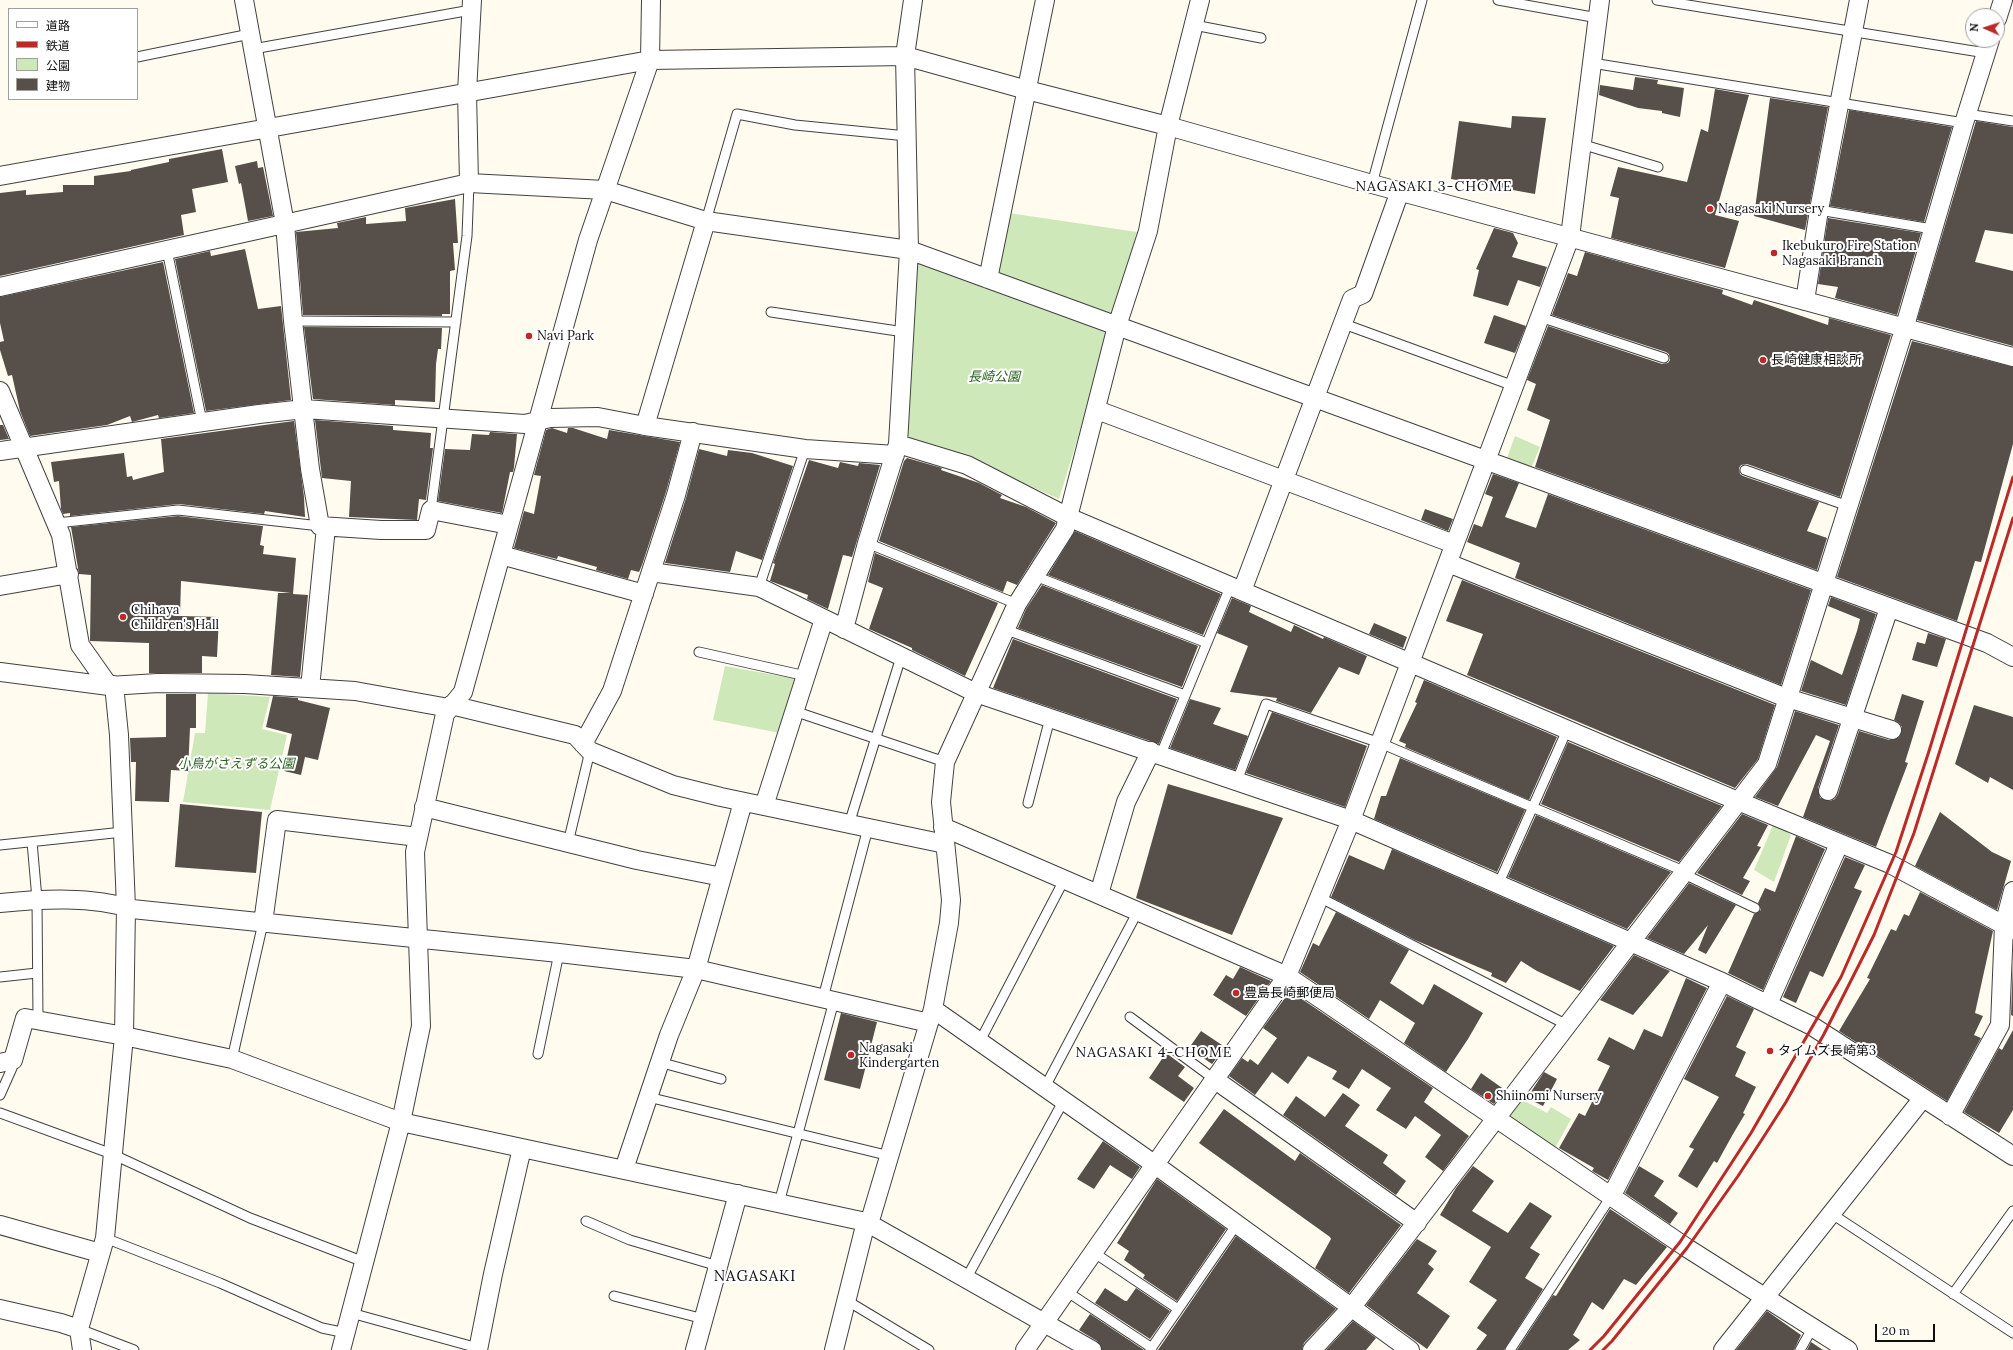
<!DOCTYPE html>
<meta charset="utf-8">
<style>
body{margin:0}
#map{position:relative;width:2013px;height:1350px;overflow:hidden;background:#fffcef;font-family:Lora,"Noto Sans JP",serif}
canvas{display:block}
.legend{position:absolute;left:8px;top:8px;width:130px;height:92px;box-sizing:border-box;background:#fff;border:1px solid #9f9f9f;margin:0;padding:5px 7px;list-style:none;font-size:12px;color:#0e0e0e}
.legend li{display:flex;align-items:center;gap:8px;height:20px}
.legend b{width:20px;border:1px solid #9f9f9f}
.north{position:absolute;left:1965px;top:8px;width:40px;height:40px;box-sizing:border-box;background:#fff;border:1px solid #9f9f9f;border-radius:50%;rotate:273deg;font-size:11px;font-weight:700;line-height:16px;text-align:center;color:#0e0e0e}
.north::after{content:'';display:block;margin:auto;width:14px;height:18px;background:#bb2928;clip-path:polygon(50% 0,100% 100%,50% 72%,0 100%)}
.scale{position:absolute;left:1875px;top:1324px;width:60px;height:18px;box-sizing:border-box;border:2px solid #0e0e0e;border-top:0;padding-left:5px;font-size:12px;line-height:14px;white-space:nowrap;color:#0e0e0e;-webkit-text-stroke:3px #fff;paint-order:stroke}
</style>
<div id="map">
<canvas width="2013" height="1350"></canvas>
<ul class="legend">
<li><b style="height:5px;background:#fff"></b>道路</li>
<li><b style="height:5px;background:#bb2928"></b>鉄道</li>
<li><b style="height:11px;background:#cfe8b9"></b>公園</li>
<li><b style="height:11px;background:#564f4a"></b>建物</li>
</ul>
<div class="north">N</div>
<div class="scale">20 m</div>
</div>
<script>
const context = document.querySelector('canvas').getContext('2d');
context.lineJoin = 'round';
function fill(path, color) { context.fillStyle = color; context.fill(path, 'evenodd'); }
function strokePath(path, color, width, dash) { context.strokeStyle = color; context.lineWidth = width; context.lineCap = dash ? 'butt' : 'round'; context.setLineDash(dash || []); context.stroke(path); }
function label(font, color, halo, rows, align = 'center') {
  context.font = font + ' Lora,"Noto Sans JP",serif'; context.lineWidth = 4; context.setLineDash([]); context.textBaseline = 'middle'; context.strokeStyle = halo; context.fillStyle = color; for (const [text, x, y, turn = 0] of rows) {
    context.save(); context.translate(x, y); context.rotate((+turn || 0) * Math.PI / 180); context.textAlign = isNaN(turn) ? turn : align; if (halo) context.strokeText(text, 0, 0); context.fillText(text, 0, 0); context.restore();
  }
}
fill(new Path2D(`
 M 1002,212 L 1137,232 L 1113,317 L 988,279 Z
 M 909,250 L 1107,330 L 1109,336 L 1059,499 L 971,460 L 913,443 L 905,430 Z
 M 1515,436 L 1540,447 L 1530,471 L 1506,461 Z
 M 725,666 L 797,679 L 780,733 L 713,720 Z
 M 208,693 L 270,697 L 262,729 L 287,735 L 270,810 L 183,802 L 195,733 L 205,733 Z
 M 1774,823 L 1791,835 L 1774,882 L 1754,870 Z
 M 1519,1098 L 1547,1113 L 1551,1107 L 1571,1119 L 1555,1148 L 1507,1119 Z`), '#cfe8b9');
fill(new Path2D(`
 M 1635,77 L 1658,80 L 1657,84 L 1684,88 L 1680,117 L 1662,113 L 1662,111 L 1638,108 L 1599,95 L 1600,85 L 1633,90 Z
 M 1715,89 L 1749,95 L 1715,215 L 1739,221 L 1725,268 L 1611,238 L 1619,198 L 1610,196 L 1618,167 L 1687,182 L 1701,129 L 1708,132 Z
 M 1770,98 L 1828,107 L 1805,230 L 1754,216 Z
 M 1849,110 L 1952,127 L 1924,222 L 1830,206 Z
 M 1512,116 L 1546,118 L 1535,194 L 1451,179 L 1459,121 L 1511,128 Z
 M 1976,121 L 2013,127 L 2013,234 L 1985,230 L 1975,262 L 2013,271 L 2013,346 L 1917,320 Z
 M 222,149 L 228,182 L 192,189 L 196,212 L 181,215 L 184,235 L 0,276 L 0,193 L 26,190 L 26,195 L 63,192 L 63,185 L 94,185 L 94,176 L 131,171 L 131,170 L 169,162 L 169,159 Z
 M 257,161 L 258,168 L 263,167 L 273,216 L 248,221 L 241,183 L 239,184 L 235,166 Z
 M 455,199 L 458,243 L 453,243 L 455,270 L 450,271 L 450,314 L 442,314 L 442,316 L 303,315 L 296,232 L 338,228 L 337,223 L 366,217 L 366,224 L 406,221 L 405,208 Z
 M 1828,218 L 1921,233 L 1897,315 L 1835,298 L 1838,287 L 1818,284 Z
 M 1494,228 L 1513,233 L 1518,243 L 1512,257 L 1547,267 L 1540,287 L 1518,280 L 1508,306 L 1473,296 L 1479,270 L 1476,269 Z
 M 245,249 L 258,309 L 281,306 L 291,400 L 206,411 L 175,259 L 210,251 L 211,256 Z
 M 1585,252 L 1723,290 L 1722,294 L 1752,305 L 1754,300 L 1828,325 L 1829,318 L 1891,335 L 1840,497 L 1747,464 L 1741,465 L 1739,468 L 1740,474 L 1743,476 L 1819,502 L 1807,531 L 1827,538 L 1817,570 L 1535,467 L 1550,420 L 1527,410 L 1536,384 L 1527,380 L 1548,326 L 1662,364 L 1668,363 L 1670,360 L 1669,354 L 1666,352 L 1552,315 L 1568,273 L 1577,276 Z
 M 163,262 L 194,413 L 159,418 L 158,415 L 132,422 L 130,416 L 107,425 L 30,436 L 20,411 L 12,375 L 8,376 L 0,350 L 0,342 L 4,341 L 0,323 L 0,297 Z
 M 1494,315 L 1526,326 L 1515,353 L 1484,343 Z
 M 304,327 L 442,328 L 441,349 L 438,349 L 436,364 L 435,402 L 395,400 L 395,405 L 313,399 Z
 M 1912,341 L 2013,367 L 2013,444 L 1981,562 L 1975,561 L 1957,621 L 1837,577 Z
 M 315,420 L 393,426 L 393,430 L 431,433 L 430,448 L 433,448 L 426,500 L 419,499 L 417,520 L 349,517 L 351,481 L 322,478 Z
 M 294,421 L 304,497 L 305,517 L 265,511 L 264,514 L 179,504 L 70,516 L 70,513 L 63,514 L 61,509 L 59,481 L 54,482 L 51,462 L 124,453 L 127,477 L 132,476 L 133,480 L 164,472 L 161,439 Z
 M 0,425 L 3,425 L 9,439 L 0,440 Z
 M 552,428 L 567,433 L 568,428 L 573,428 L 607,439 L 609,430 L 680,442 L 666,492 L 642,565 L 639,572 L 631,570 L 628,579 L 596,570 L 597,567 L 558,556 L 557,559 L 514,548 L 524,511 L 534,514 L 541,476 L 534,475 L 546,430 Z
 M 490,432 L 517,434 L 514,467 L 513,472 L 510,472 L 502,513 L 438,501 L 445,449 L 470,450 L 472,434 L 489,435 Z
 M 699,449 L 727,456 L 728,450 L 752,453 L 793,466 L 762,560 L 736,551 L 730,572 L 665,563 L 686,498 Z
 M 907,458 L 942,468 L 941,470 L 979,483 L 1002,495 L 1000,498 L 1026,507 L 1056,523 L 1017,585 L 1007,581 L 1003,592 L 879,541 L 904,461 Z
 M 809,460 L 838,468 L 840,462 L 858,466 L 859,463 L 880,465 L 852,557 L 843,555 L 828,609 L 807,599 L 808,595 L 770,581 L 775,564 L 773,563 Z
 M 1493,474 L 1519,483 L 1505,517 L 1536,528 L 1548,494 L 1811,590 L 1781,685 L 1515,578 L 1520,563 L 1467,542 L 1474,524 L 1482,527 L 1493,497 L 1485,494 Z
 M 1425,509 L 1453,519 L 1448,531 L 1421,520 Z
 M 178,516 L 263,526 L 260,545 L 264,546 L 263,554 L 296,558 L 293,594 L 308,595 L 300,677 L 271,675 L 278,593 L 291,593 L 181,581 L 180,616 L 219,617 L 217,657 L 202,656 L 202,673 L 149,673 L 149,643 L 90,641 L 91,575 L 79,574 L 71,527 Z
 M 1075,531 L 1221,594 L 1203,635 L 1048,575 Z
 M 875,553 L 998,603 L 965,676 L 912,650 L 912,648 L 869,629 L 883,588 L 868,582 Z
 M 1462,580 L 1775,705 L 1758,759 L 1735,788 L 1467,675 L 1483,634 L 1446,621 Z
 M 1042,585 L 1198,646 L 1182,687 L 1018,628 L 1026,609 Z
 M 1831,597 L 1876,614 L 1846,705 L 1801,691 L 1811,660 L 1842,675 L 1857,631 L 1860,619 L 1828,606 Z
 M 1232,598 L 1251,606 L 1249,612 L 1291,632 L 1294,625 L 1323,639 L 1324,637 L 1367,656 L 1359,675 L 1339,667 L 1311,713 L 1276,701 L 1277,698 L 1230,692 L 1248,646 L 1217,633 Z
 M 1374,623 L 1407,637 L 1403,648 L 1369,634 Z
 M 1928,633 L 1946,639 L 1937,667 L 1912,660 L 1917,642 L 1925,644 Z
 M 1013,639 L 1177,699 L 1159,744 L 993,688 Z
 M 1424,680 L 1557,737 L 1529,800 L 1405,747 L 1406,744 L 1399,741 L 1417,703 L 1415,702 Z
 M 166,694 L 196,694 L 196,728 L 190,728 L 188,771 L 171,770 L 169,802 L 135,801 L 136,762 L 131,762 L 130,738 L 166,737 Z
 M 1902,694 L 1924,701 L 1905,762 L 1908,763 L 1876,847 L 1803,817 L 1830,741 L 1816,735 L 1778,806 L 1755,797 L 1777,767 L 1795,711 L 1839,725 L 1818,788 L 1820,798 L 1830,801 L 1835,799 L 1838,794 L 1859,731 L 1889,740 L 1899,737 L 1902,727 L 1899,723 L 1894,720 Z
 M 273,696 L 298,698 L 298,700 L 330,708 L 318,760 L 305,757 L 301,775 L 284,771 L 292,734 L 266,727 Z
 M 1190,699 L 1221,708 L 1213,724 L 1248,736 L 1235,770 L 1170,748 Z
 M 1974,705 L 2013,717 L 2013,790 L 1990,777 L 1988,783 L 1955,764 Z
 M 1272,712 L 1367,746 L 1345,807 L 1246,773 Z
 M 1568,742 L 1618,763 L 1722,806 L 1679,862 L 1541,804 Z
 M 1400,758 L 1525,810 L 1497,872 L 1374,819 L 1381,796 L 1386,796 Z
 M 1168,784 L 1283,818 L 1232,935 L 1136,898 Z
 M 180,804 L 262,812 L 256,873 L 175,867 Z
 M 1940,812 L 1992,852 L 2011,861 L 1997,910 L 1915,866 Z
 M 1742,814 L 1768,825 L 1757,846 L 1761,847 L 1743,878 L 1750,881 L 1742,895 L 1697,873 Z
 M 1536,815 L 1671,872 L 1627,929 L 1508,877 Z
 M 1796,836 L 1825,849 L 1763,990 L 1728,973 L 1754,914 L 1761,910 L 1758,903 L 1765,888 L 1775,892 Z
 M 1392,849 L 1614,946 L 1580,991 L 1537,971 L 1521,961 L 1506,983 L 1491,976 L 1492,973 L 1415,940 L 1331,897 L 1349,855 L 1384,870 Z
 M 1845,857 L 1865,865 L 1854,888 L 1862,891 L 1823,977 L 1810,971 L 1796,1003 L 1783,997 Z
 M 1689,883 L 1736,905 L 1706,954 L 1698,950 L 1708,925 L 1684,954 L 1647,938 Z
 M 1920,892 L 1993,931 L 1975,1013 L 1983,1016 L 1974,1035 L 1981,1038 L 1947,1101 L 1839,1031 L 1870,979 L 1867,978 L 1891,929 L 1896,931 L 1904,914 L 1909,916 Z
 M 1336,912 L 1409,950 L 1390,983 L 1423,1005 L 1434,984 L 1483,1013 L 1468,1039 L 1446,1072 L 1404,1043 L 1415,1023 L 1380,1000 L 1369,1019 L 1300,972 L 1313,943 L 1319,946 Z
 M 1634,955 L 1670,971 L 1633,1015 L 1600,1000 Z
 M 2013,963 L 2013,1016 L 2011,1015 Z
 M 1240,967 L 1271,981 L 1246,1016 L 1213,995 L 1226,975 L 1233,979 Z
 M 1686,978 L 1707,988 L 1608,1180 L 1592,1171 L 1594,1168 L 1559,1148 L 1579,1113 L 1585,1116 L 1610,1066 L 1597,1060 L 1609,1037 L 1634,1050 L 1644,1029 L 1662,1037 Z
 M 1290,991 L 1433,1088 L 1424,1102 L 1469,1136 L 1443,1171 L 1425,1157 L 1441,1135 L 1415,1116 L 1406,1129 L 1376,1110 L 1391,1088 L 1362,1069 L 1349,1089 L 1332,1079 L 1337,1071 L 1308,1056 L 1288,1084 L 1272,1072 L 1255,1095 L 1229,1076 L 1242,1058 L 1248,1062 L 1250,1059 L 1258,1065 L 1277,1038 L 1263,1028 Z
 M 1727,996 L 1754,1009 L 1736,1047 L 1746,1052 L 1735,1076 L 1756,1087 L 1743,1113 L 1745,1114 L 1733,1134 L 1717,1163 L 1714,1161 L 1697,1188 L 1678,1176 L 1694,1149 L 1689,1147 L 1719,1097 L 1684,1079 Z
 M 841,1013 L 877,1022 L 860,1089 L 824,1080 Z
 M 2013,1030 L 2013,1110 L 1999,1133 L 1964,1112 L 1999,1048 L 2002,1050 Z
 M 1201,1031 L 1225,1047 L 1212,1064 L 1189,1048 Z
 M 1166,1053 L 1185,1067 L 1178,1076 L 1194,1088 L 1184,1102 L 1149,1078 Z
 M 1544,1072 L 1557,1079 L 1543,1106 L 1527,1098 Z
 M 1481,1073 L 1505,1090 L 1494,1104 L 1471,1089 Z
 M 1343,1093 L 1360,1105 L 1345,1126 L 1388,1155 L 1383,1163 L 1406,1181 L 1396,1195 L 1283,1115 L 1296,1096 L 1325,1117 Z
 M 1224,1109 L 1295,1161 L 1300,1153 L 1401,1225 L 1349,1293 L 1315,1268 L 1331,1239 L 1330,1237 L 1199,1143 Z
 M 1103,1141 L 1140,1167 L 1132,1179 L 1110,1165 L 1094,1189 L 1077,1179 Z
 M 1473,1166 L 1494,1181 L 1472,1211 L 1508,1233 L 1530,1202 L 1552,1216 L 1530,1248 L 1540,1254 L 1525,1278 L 1543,1289 L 1504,1350 L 1476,1350 L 1487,1335 L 1477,1328 L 1497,1300 L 1469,1282 L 1491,1247 L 1440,1215 L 1456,1188 Z
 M 1639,1166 L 1664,1181 L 1654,1196 L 1678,1213 L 1670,1224 L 1625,1193 Z
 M 1157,1179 L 1226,1229 L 1177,1301 L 1143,1278 L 1145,1275 L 1124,1260 L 1129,1251 L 1117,1243 Z
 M 1610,1209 L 1667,1247 L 1636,1285 L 1624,1279 L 1603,1310 L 1592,1302 L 1573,1335 L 1580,1340 L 1568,1350 L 1517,1350 L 1553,1295 L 1556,1296 Z
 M 1236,1236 L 1336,1309 L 1304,1343 L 1302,1350 L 1158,1350 Z
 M 1417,1239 L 1437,1251 L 1428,1264 L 1434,1269 L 1417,1293 L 1450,1316 L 1427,1349 L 1366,1305 Z
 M 1105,1288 L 1125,1301 L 1127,1301 L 1136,1288 L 1170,1311 L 1150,1339 L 1095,1303 Z
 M 1767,1311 L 1801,1335 L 1794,1350 L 1736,1350 Z
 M 1090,1314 L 1144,1350 L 1102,1350 L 1097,1341 L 1079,1330 Z
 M 1353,1321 L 1376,1338 L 1366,1350 L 1326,1350 Z
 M 1811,1342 L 1823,1350 L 1807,1350 Z`), '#564f4a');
const service = new Path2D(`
 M 1498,0 L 1598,18
 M 1657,0 L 1986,53
 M 1194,25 L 1261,38
 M 253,49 L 471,10
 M 137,57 L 250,34
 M 1592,63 L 1964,123
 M 1967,114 L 2013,121
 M 1581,144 L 1658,167
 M 1372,184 L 1422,0
 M 1819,210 L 1932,229
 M 706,221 L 737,114 L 795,125 L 907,136
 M 167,250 L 202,422
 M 771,312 L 904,332
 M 1540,317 L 1664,358
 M 293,321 L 456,322
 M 1344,324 L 1514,386
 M 1745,470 L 1848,506
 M 431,510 L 467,236 L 469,183
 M 57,523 L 178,510 L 320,526
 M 867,543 L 1017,604
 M 1035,576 L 1207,643
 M 759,587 L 805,449
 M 1004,629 L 1185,695
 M 699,652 L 806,676
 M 794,711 L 945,762
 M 1161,754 L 1230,587
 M 1237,781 L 1266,704 L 1380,743 L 1686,872
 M 1028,803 L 1050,718
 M 849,824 L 901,657
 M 32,842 L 37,899 L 38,1020
 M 568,843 L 590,751
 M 0,845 L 123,832
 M 1684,874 L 1755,908
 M 1498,885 L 1567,730
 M 1319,897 L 1569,1026
 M 0,977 L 37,973
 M 823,998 L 868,828
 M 1130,1017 L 1214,1079
 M 980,1041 L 1064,880
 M 538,1054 L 559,953
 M 232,1059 L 263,923
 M 659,1062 L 721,1079
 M 1045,1087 L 1138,911
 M 0,1095 L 12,1068 L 13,1060
 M 648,1097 L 890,1156
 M 0,1113 L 112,1154 L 250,1218 L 364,1262
 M 779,1203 L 834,1001
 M 1832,1214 L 2013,1333
 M 586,1221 L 630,1240 L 718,1266
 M 105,1238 L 220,1283 L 322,1328 L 346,1333
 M 1093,1252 L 1178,1309
 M 966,1279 L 1064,1100
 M 1066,1291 L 1152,1348
 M 1953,1294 L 2013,1211
 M 614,1296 L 704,1319
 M 846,1300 L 929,1350
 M 351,1313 L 478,1348
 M 79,1329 L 134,1350
 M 1150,1350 L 1237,1224
 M 1510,1350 L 1612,1195
 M 1800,1350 L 1813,1327`);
const minor = new Path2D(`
 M 244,0 L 285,224 L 293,321 L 310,469 L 320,526 L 381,530 L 426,530 L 431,510 L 509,525
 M 1997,19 L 2003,0
 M 0,176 L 650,60 L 905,56 L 1027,90 L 1168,126 L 1372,184 L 2013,357
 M 469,183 L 467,92 L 472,0
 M 988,279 L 1045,0
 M 0,287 L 469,183 L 605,190 L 706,221 L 909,250 L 1987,643 L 2013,657
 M 1805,301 L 1819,210 L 1859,0
 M 0,391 L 61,535 L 80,645 L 109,686
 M 1097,410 L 1454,544
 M 645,426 L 706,221
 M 898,444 L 967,465 L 1068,517 L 1622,753 L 1890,864 L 2013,930
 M 0,451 L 259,414 L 304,409 L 525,424 L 550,418 L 598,417 L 645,426 L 805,449 L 895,455
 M 501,555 L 644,594
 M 1448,563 L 1784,697 L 1892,730
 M 651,572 L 759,587 L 976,693 L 1351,820 L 1722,982 L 1812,1026 L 2013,1156
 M 0,586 L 69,574
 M 1242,591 L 1352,299 L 1363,294 L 1400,191
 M 844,629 L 867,543 L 898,444 L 909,250 L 905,56 L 913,0
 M 0,672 L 109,686 L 158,683 L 245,684 L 355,691 L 449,708
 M 310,688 L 326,527
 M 451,705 L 575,735 L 590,751 L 673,785 L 721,797 L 945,844
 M 583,744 L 612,691 L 676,495 L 693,432
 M 1828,791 L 1889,608
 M 764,806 L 824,619
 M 424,807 L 637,860 L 722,877
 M 943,827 L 1287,976 L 1687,1248 L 1848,1350
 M 1099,894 L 1126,802 L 1151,751
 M 0,903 C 42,899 92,896 132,909 L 559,953 L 696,969 L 929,1023
 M 263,923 L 277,820 L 418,837
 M 1768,1004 L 1839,844
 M 933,1009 L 1154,1164 L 1410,1350
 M 0,1063 L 13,1060 L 25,1018 L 124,1036 L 232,1059 L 401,1122 L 866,1222 L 1092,1350
 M 1214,1079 L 1417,1223
 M 1950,1116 L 2000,1025 L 2004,925 L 2013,891
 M 624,1169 L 669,1035 L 696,969 L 743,802
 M 1612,1195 L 1722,982
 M 869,1224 L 933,1009 L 949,923 L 951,900 L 941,802 L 945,762 L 1017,604 L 1065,529 L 1117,326 L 1148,231 L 1168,126 L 1200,0
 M 0,1225 L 100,1253
 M 0,1309 L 61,1323 L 79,1329
 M 82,1350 L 79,1329 L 105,1238 L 124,1036 L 126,907 L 119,735 L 114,685
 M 341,1350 L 401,1122 L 421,1026 L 415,852 L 445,714 L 463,692 L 588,240 L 650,60 L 651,0
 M 478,1350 L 493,1274 L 522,1148
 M 695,1350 L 738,1194
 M 834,1350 L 866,1222
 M 1025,1350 L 1287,976 L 1351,820 L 1570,237 L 1600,0
 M 1312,1350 L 1351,1308 L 1767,764 L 1902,336 L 1964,123 L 1990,40
 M 1723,1350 L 1923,1098`);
strokePath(service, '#414141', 11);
strokePath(minor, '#414141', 20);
strokePath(service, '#fff', 9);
strokePath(minor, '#fff', 18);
strokePath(new Path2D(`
 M 1590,1350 L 1604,1336 L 1680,1242 L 1751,1133 L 1841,977 L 1896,852 L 1929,751 L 2013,477
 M 1603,1350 L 1612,1341 L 1687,1248 L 1738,1176 L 1761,1141 L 1786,1102 L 1824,1034 L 1874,935 L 1914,833 L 2013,518`), '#bb2928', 3);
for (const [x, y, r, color] of [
 [1710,209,4,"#bb2928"],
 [1774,253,4,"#bb2928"],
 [529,336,4,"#bb2928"],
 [1763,360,4,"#bb2928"],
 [123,617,4,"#bb2928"],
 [1236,993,4,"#bb2928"],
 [1770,1051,4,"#bb2928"],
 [851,1055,4,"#bb2928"],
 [1488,1096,4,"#bb2928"]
]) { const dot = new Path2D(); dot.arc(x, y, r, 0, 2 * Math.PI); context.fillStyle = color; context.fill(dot); strokePath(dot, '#fff', 1.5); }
label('13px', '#0e0e0e', '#fff', [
 ["Nagasaki Nursery",1718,209],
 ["Ikebukuro Fire Station",1782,246],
 ["Nagasaki Branch",1782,261],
 ["Navi Park",537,336],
 ["長崎健康相談所",1771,360],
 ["Chihaya",131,610],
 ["Children's Hall",131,625],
 ["豊島長崎郵便局",1244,993],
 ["Nagasaki",859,1048],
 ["Kindergarten",859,1063],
 ["タイムズ長崎第3",1778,1051],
 ["Shiinomi Nursery",1496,1096]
], 'left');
label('italic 13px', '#2a641f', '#fff', [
 ["長崎公園",994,377],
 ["小鳥がさえずる公園",236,764]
]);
context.letterSpacing = '1px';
label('14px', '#0e0e0e', '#fff', [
 ["NAGASAKI 3-CHOME",1434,187],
 ["NAGASAKI 4-CHOME",1154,1053]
]);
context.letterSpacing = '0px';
context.letterSpacing = '1px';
label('15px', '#0e0e0e', '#fff', [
 ["NAGASAKI",755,1277]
]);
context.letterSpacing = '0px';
</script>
